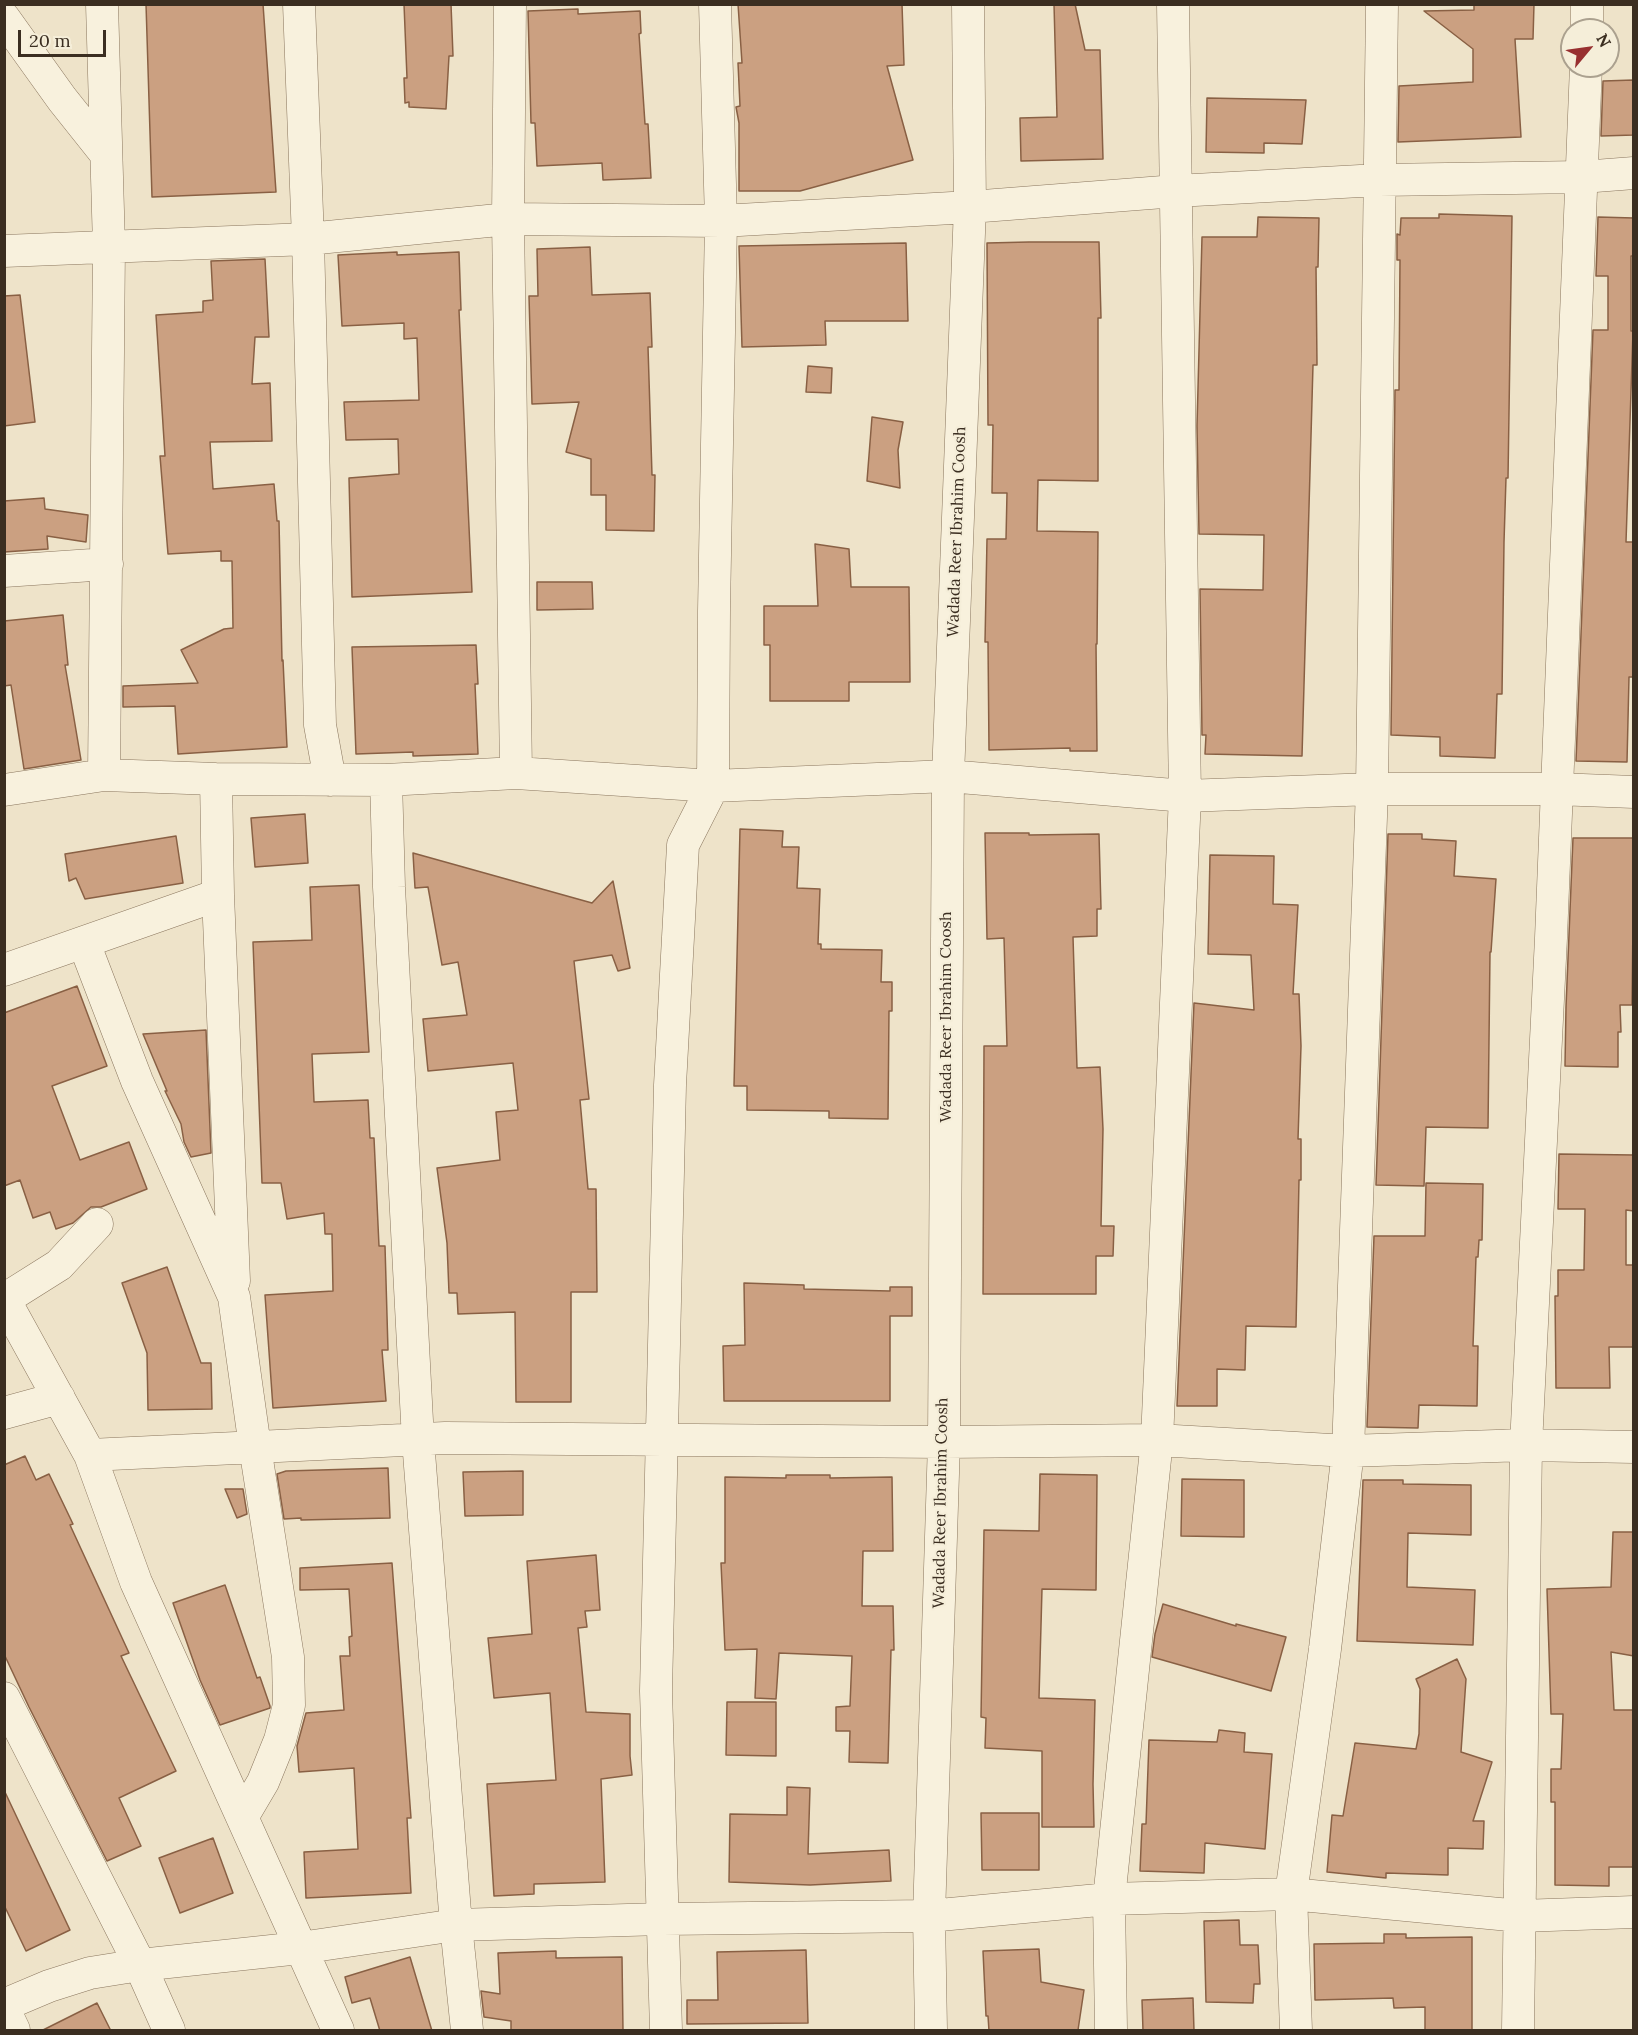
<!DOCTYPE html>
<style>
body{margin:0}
#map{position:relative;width:1638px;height:2035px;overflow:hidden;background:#eee3c9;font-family:Lora,serif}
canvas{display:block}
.frame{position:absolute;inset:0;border:6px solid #3b2e21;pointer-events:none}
.north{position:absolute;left:1560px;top:18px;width:60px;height:60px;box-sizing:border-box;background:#f5eed9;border:2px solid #aba18f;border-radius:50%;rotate:61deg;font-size:16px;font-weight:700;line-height:24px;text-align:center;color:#3b2e21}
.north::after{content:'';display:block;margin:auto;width:21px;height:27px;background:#983030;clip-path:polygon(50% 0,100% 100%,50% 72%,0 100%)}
.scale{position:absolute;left:18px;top:30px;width:88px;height:27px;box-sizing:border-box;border:3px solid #3b2e21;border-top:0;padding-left:8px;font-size:18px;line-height:21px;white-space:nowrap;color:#3b2e21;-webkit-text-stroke:4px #f5eed9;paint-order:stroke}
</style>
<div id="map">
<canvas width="1638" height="2035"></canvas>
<div class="frame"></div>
<div class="north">N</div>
<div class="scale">20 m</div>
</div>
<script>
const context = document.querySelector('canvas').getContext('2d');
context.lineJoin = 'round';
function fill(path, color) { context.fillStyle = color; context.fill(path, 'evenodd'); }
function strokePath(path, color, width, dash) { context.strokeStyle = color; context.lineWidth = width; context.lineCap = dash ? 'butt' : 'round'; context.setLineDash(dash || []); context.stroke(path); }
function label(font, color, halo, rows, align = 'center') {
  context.font = font + ' Lora,serif'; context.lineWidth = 4.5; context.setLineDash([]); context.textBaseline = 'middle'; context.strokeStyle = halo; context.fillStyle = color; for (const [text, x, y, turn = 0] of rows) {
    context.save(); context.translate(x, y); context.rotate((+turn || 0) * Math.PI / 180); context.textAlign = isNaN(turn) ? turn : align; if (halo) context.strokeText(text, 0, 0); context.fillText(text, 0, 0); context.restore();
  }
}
const building = new Path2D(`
 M 146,4 L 263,4 L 276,192 L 152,197 Z
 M 404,4 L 451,4 L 453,56 L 449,56 L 446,109 L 409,107 L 409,102 L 405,103 L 404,78 L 407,78 Z
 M 738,4 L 902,4 L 904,65 L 887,66 L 913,160 L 800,191 L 739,191 L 739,123 L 736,107 L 740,106 L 738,63 L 742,63 Z
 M 1054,4 L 1075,4 L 1085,50 L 1100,50 L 1103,159 L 1021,161 L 1020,118 L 1057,117 Z
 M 1474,4 L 1534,4 L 1533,39 L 1515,39 L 1521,137 L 1398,142 L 1399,86 L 1473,82 L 1473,49 L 1424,11 L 1474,10 Z
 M 578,9 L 578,14 L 640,11 L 641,33 L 639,34 L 645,124 L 648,124 L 651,178 L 603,180 L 602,163 L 537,166 L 535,123 L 531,123 L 528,11 Z
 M 1634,80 L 1634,135 L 1601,136 L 1603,81 Z
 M 1207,98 L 1306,100 L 1302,144 L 1264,143 L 1264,153 L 1206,152 Z
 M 1439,214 L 1512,216 L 1508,478 L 1506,478 L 1504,542 L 1502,694 L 1497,694 L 1495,758 L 1440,756 L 1440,737 L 1391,735 L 1395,390 L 1399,390 L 1400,260 L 1397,260 L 1397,234 L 1400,235 L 1401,218 L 1439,218 Z
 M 1258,217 L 1319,218 L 1318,267 L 1316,267 L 1317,365 L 1313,365 L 1302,756 L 1205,754 L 1206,735 L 1202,735 L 1200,589 L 1263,590 L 1264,535 L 1199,534 L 1197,426 L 1202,237 L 1257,237 Z
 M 1598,217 L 1634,218 L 1634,256 L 1631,256 L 1631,331 L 1633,331 L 1626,542 L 1634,542 L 1634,677 L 1629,677 L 1627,762 L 1576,761 L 1593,330 L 1608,330 L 1608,276 L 1596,276 Z
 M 1029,242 L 1099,242 L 1101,318 L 1098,318 L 1098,481 L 1038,480 L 1037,531 L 1098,532 L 1097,644 L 1096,644 L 1097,751 L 1070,751 L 1070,748 L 989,750 L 988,642 L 985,642 L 987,539 L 1006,539 L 1007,493 L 992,493 L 993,425 L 988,425 L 987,243 Z
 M 906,243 L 908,321 L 825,321 L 826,345 L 742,347 L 739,246 Z
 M 590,247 L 592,295 L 650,293 L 652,347 L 648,347 L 652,475 L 655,475 L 654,531 L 606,530 L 606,495 L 591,495 L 591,459 L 566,452 L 579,402 L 532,404 L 529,296 L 538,296 L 537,249 Z
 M 397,252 L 397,255 L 459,252 L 461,310 L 459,310 L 472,592 L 352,597 L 349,478 L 399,474 L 398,439 L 346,440 L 344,402 L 419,400 L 417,338 L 404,339 L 404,323 L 342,326 L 338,255 Z
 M 265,259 L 269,337 L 255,337 L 252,384 L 270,383 L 272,441 L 210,442 L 213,489 L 274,484 L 277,521 L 279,521 L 282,661 L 283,660 L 287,747 L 178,754 L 175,706 L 123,707 L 123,686 L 198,683 L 181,650 L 224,629 L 233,628 L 232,561 L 221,561 L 221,551 L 168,554 L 160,456 L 165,456 L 156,315 L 203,312 L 203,301 L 213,300 L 211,261 Z
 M 20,295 L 35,422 L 4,426 L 4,296 Z
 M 808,366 L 832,368 L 831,393 L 806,392 Z
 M 872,417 L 903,422 L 898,450 L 900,488 L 867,481 Z
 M 44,498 L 45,509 L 88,515 L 86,542 L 47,536 L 48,549 L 4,552 L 4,501 Z
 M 815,544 L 849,549 L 851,587 L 909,587 L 910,682 L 849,682 L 849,701 L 770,701 L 770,645 L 764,645 L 764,606 L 818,606 Z
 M 537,582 L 592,582 L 593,609 L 537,610 Z
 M 63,615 L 68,665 L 65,665 L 81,760 L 24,769 L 11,685 L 4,686 L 4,621 Z
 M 476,645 L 478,684 L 475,684 L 478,754 L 413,756 L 413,752 L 356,754 L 352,647 Z
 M 305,814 L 308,863 L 255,867 L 251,818 Z
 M 740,829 L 783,831 L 782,847 L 799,847 L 797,888 L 820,889 L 818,944 L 821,944 L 821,949 L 882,950 L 881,982 L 892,982 L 892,1011 L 889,1011 L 888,1119 L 829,1118 L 829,1111 L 747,1110 L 747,1086 L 734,1086 Z
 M 985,833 L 1029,833 L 1029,835 L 1099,834 L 1101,909 L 1097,909 L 1097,936 L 1073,937 L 1077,1068 L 1100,1067 L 1103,1129 L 1101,1226 L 1114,1226 L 1113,1256 L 1096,1256 L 1096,1294 L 983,1294 L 984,1046 L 1007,1046 L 1004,938 L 987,939 Z
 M 1388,834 L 1422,834 L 1422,839 L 1456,841 L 1454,876 L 1496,879 L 1491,952 L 1490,952 L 1488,1128 L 1426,1127 L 1424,1186 L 1376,1185 Z
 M 176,836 L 183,883 L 85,899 L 76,878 L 69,881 L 65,854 Z
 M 1573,838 L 1634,838 L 1632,1005 L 1620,1005 L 1621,1032 L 1618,1032 L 1618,1067 L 1565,1066 L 1566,1007 Z
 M 413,853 L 592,903 L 613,881 L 630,968 L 618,971 L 612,955 L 574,961 L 589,1099 L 580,1100 L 588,1189 L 596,1189 L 597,1292 L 571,1292 L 571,1402 L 516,1402 L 515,1312 L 458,1314 L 457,1293 L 449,1293 L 447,1243 L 437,1168 L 500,1160 L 496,1112 L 518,1110 L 513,1063 L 428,1071 L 423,1019 L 467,1015 L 458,962 L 442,965 L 428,887 L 415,888 Z
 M 1210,855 L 1274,856 L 1273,904 L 1298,905 L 1293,994 L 1299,994 L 1301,1046 L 1298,1139 L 1301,1139 L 1301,1180 L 1299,1180 L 1296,1327 L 1246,1326 L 1245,1370 L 1217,1369 L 1217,1406 L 1177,1406 L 1194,1003 L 1254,1010 L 1251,955 L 1208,954 Z
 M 359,885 L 369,1052 L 312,1054 L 314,1102 L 368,1100 L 370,1138 L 374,1138 L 379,1246 L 385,1246 L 388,1350 L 382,1350 L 386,1401 L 273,1408 L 265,1295 L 333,1291 L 332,1234 L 325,1234 L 324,1213 L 287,1219 L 281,1183 L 262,1183 L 253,942 L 312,940 L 310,887 Z
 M 77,986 L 107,1066 L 52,1086 L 80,1160 L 129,1142 L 147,1189 L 101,1207 L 91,1207 L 73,1223 L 56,1229 L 50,1212 L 33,1218 L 20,1180 L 4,1186 L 4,1013 Z
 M 206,1030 L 211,1153 L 191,1157 L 184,1142 L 181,1124 L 165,1091 L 167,1091 L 143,1034 Z
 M 1559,1154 L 1634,1155 L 1634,1211 L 1626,1210 L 1626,1265 L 1634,1265 L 1634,1347 L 1609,1347 L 1610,1388 L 1556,1388 L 1555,1296 L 1558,1296 L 1558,1270 L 1584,1270 L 1585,1209 L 1558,1209 Z
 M 1426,1183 L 1483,1184 L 1482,1240 L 1479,1240 L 1478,1257 L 1476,1257 L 1473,1346 L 1478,1346 L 1477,1406 L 1419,1405 L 1418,1428 L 1367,1427 L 1374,1236 L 1425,1236 Z
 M 167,1267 L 201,1363 L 211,1363 L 212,1409 L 148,1410 L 147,1353 L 122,1283 Z
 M 744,1283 L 804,1285 L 804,1289 L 890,1291 L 890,1287 L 912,1287 L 912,1316 L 890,1316 L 890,1401 L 724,1401 L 723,1346 L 745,1345 Z
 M 25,1456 L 36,1480 L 49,1474 L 73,1524 L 70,1525 L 129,1653 L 121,1656 L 176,1771 L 119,1798 L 141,1846 L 107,1861 L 29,1707 L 4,1654 L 4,1465 Z
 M 388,1468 L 390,1518 L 301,1520 L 301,1518 L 284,1519 L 277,1474 L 286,1471 Z
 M 523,1471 L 523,1515 L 465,1516 L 463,1472 Z
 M 1040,1474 L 1097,1475 L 1096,1590 L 1042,1589 L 1039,1698 L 1095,1700 L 1093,1784 L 1094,1827 L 1042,1827 L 1042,1751 L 985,1748 L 986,1718 L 981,1717 L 984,1530 L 1039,1531 Z
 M 786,1475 L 830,1475 L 830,1478 L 892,1477 L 893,1551 L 863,1551 L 862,1606 L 893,1606 L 894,1650 L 891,1650 L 888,1763 L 849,1762 L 850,1731 L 836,1731 L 836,1707 L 850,1706 L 852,1656 L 779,1653 L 776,1699 L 755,1698 L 757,1649 L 725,1650 L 721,1563 L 725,1563 L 725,1477 L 786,1478 Z
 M 1182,1479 L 1244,1480 L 1244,1537 L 1181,1536 Z
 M 1363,1480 L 1403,1480 L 1403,1484 L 1471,1485 L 1471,1535 L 1408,1533 L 1407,1587 L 1475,1590 L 1473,1645 L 1357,1641 Z
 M 243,1489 L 247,1514 L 237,1518 L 225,1489 Z
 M 1613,1532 L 1634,1532 L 1634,1656 L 1611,1652 L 1614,1710 L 1634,1710 L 1634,1867 L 1609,1867 L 1609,1886 L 1555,1885 L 1555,1802 L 1551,1802 L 1551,1769 L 1561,1769 L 1563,1714 L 1551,1714 L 1547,1589 L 1611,1587 Z
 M 596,1555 L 600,1610 L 585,1611 L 587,1627 L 578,1628 L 586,1712 L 630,1714 L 630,1756 L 632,1775 L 601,1779 L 605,1882 L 534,1884 L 534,1894 L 494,1896 L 487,1784 L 556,1780 L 550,1693 L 494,1698 L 488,1638 L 532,1634 L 527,1561 Z
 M 392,1563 L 411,1818 L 407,1818 L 411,1893 L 306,1898 L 304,1852 L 358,1849 L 354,1768 L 299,1772 L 297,1746 L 306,1713 L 344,1710 L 340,1656 L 350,1656 L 349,1637 L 352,1636 L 349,1589 L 300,1590 L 300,1568 Z
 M 225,1585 L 257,1678 L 260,1677 L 270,1706 L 270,1708 L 220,1725 L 200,1680 L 173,1603 Z
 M 1163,1604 L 1236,1626 L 1236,1624 L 1286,1637 L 1271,1691 L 1152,1657 L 1155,1634 Z
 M 1457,1659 L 1466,1679 L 1461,1752 L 1492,1762 L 1473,1821 L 1484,1821 L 1483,1849 L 1448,1848 L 1448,1875 L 1386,1873 L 1386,1878 L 1327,1872 L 1332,1815 L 1343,1816 L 1355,1743 L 1416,1749 L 1419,1734 L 1420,1689 L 1416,1679 Z
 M 727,1702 L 776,1702 L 776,1756 L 726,1755 Z
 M 1219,1730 L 1245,1733 L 1244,1752 L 1272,1754 L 1265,1849 L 1205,1843 L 1204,1873 L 1140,1871 L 1142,1824 L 1146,1824 L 1149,1740 L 1217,1742 Z
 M 787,1787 L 810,1788 L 808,1854 L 889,1850 L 891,1881 L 810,1885 L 729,1882 L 730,1814 L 787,1815 Z
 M 4,1790 L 70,1930 L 26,1951 L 4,1905 Z
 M 981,1813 L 1039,1813 L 1039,1870 L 982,1870 Z
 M 213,1838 L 233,1893 L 180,1913 L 159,1858 Z
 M 1239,1920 L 1240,1945 L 1258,1945 L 1260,1984 L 1254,1984 L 1253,2003 L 1206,2002 L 1204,1921 Z
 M 1384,1934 L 1406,1934 L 1406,1938 L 1472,1937 L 1472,2031 L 1425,2031 L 1425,2007 L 1394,2008 L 1393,1998 L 1315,2000 L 1314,1944 L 1384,1943 Z
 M 1039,1949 L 1041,1982 L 1084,1990 L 1078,2030 L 989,2031 L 988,2016 L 986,2016 L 983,1951 Z
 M 806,1950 L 808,2023 L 687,2024 L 687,2000 L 718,2000 L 717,1952 Z
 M 556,1951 L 556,1958 L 622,1957 L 623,2031 L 511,2031 L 511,2021 L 484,2017 L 481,1991 L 500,1994 L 498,1953 Z
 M 410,1957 L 432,2031 L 380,2031 L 370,1998 L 352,2003 L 345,1977 Z
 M 1193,1998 L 1194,2031 L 1143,2031 L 1142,2000 Z
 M 97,2003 L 111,2031 L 41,2031 Z`);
fill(building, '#cba081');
strokePath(building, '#896044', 1.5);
const minor = new Path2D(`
 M 102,4 L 109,246 L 104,775
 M 299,4 L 308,239 L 320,725 L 330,780
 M 510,4 L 508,219 L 516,773
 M 4,18 L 62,99 L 105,153
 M 1587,30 L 1587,4
 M 4,251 L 308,239 L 508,219 L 721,221 L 970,207 L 1176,191 L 1379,180 L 1582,177 L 1634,173
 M 4,571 L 107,564
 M 386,780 L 389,887 L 418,1440 L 456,1925 L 467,2030
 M 4,790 L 104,775 L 216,779 L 386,780 L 516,773 L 713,786 L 948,776 L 1185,796 L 1372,789 L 1556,789 L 1634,792
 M 218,895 L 234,1281
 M 84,943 L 137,1081 L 234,1297 L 255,1447 L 288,1657 L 289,1705 L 280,1740 L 263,1782 L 243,1816
 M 4,970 L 218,895 L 216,779
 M 4,1299 L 90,1455 L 136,1582 L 338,2030
 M 5,1299 L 59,1265 L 97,1224
 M 4,1413 L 59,1398
 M 90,1455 L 445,1438 L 944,1442 L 1157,1440 L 1348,1451 L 1526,1445 L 1634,1447
 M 4,1698 L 140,1965 L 169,2030
 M 4,2005 L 49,1986 L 90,1973 L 140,1965 L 300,1948 L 456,1925 L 662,1919 L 929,1916 L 1109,1899 L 1291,1894 L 1520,1916 L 1634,1912
 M 4,2009 L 14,2030
 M 666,2030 L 656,1691 L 670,1085 L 683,845 L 713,786 L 714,611 L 721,221 L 715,4
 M 931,2030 L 929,1916 L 944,1442 L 948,776 L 970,207 L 968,4
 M 1111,2030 L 1109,1899 L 1157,1440 L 1185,796 L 1173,4
 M 1296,2030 L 1291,1894 L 1325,1649 L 1348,1451 L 1372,789 L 1382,4
 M 1518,2030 L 1526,1445 L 1551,938 L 1586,66`);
strokePath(minor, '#8a765e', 33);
strokePath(minor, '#f8f1dd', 32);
label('16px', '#3b2e21', '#f5eed9', [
 ["Wadada Reer Ibrahim Coosh",957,532,-88],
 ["Wadada Reer Ibrahim Coosh",946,1017,-90],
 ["Wadada Reer Ibrahim Coosh",941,1503,-89]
]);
</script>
